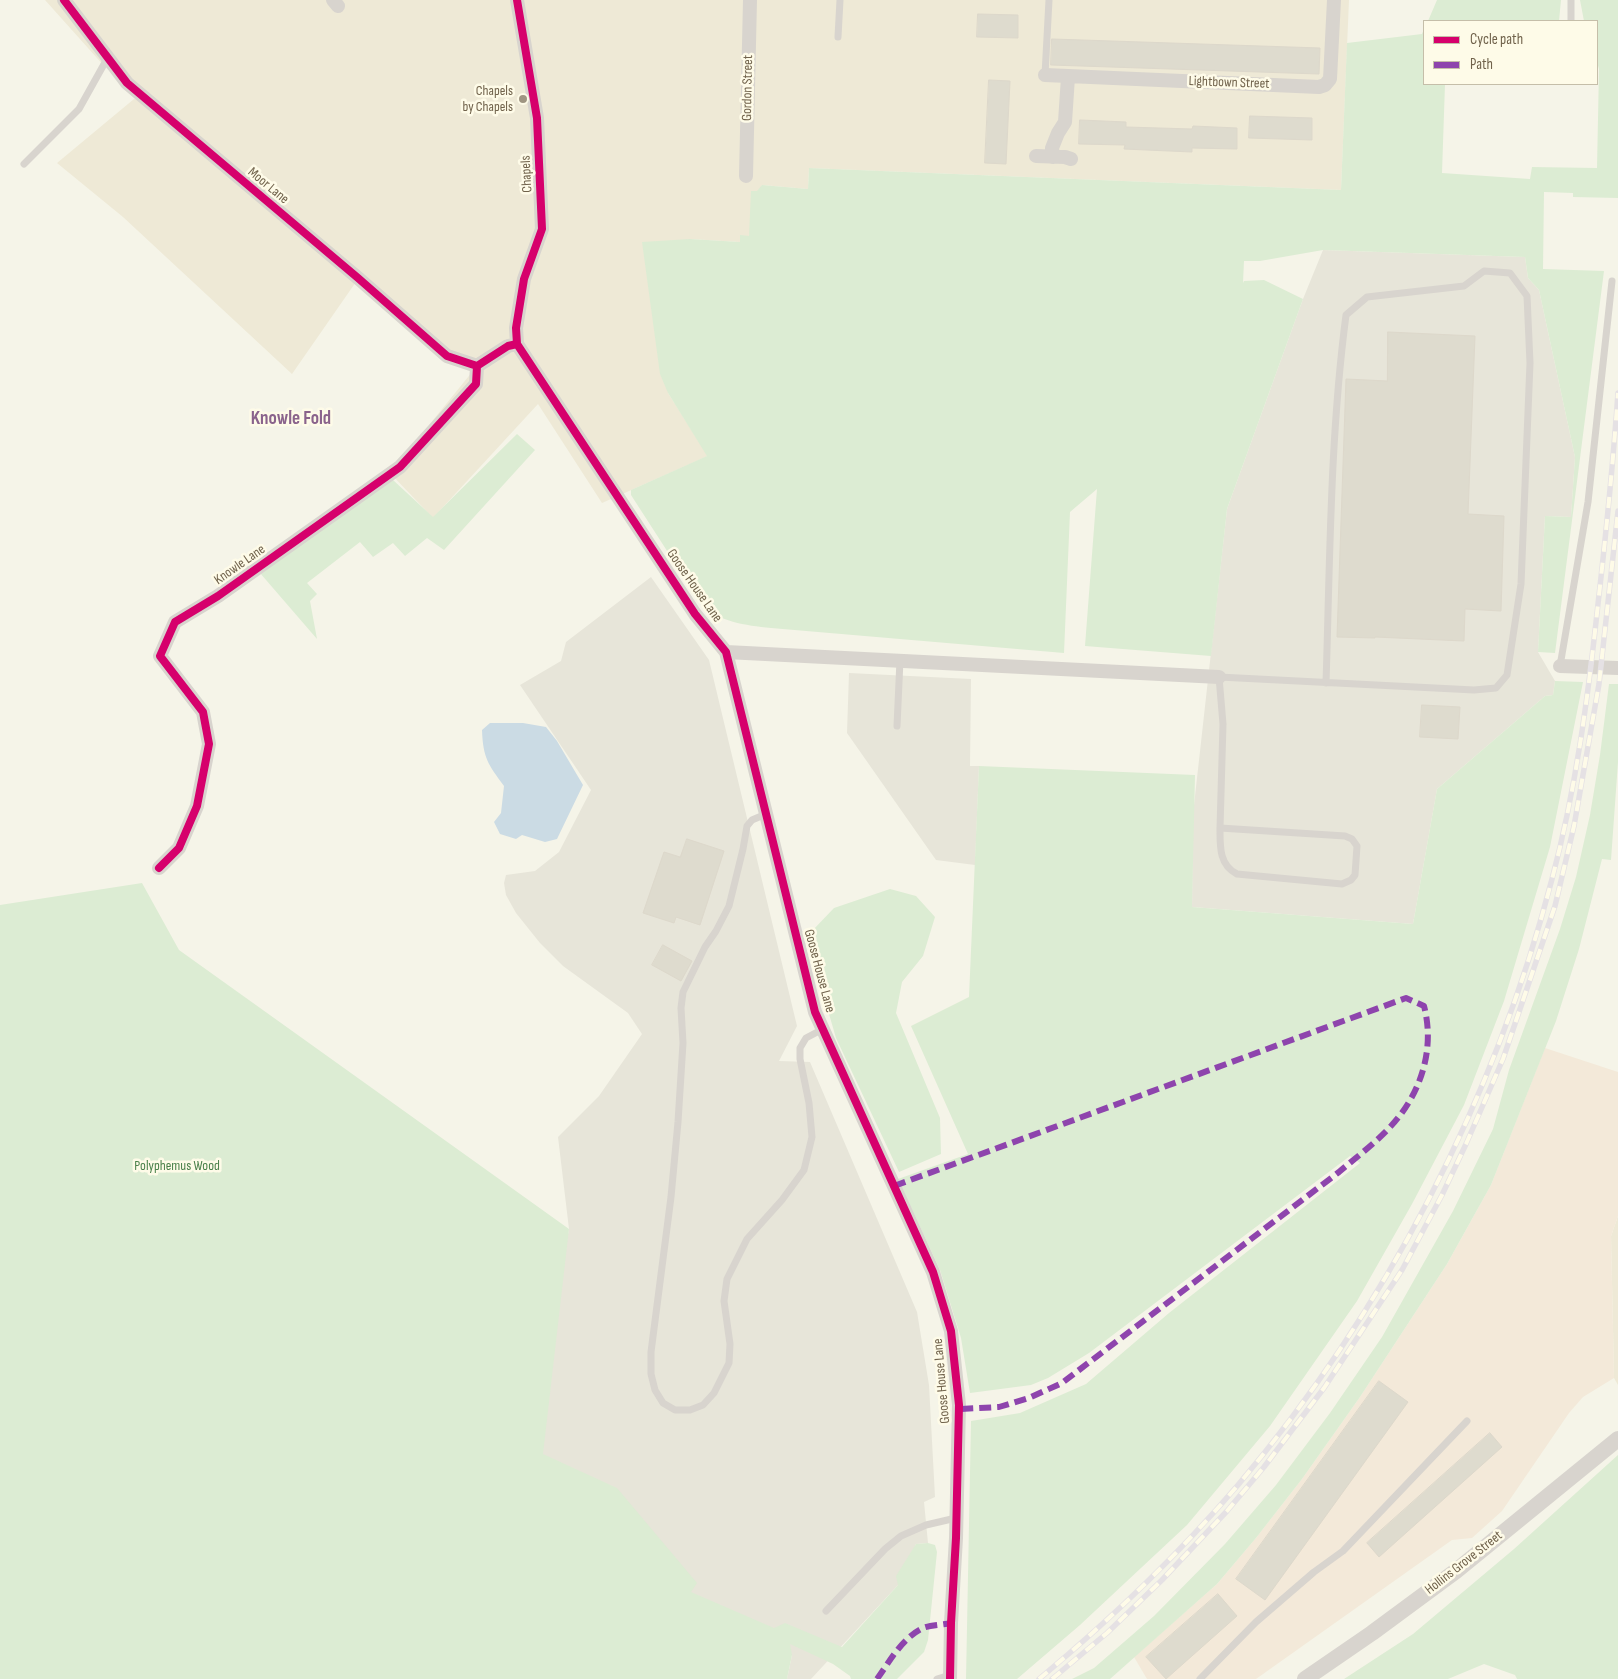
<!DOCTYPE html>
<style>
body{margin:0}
#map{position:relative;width:1618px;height:1679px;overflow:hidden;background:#f5f4e8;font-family:"Sofia Sans Condensed",sans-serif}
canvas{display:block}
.legend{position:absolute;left:1423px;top:20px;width:175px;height:65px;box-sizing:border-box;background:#fefbe8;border:1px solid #c5bea9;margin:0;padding:6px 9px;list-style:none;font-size:15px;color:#70624b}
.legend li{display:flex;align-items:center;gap:10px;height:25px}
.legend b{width:25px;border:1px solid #c5bea9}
</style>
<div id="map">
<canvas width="1618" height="1679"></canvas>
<ul class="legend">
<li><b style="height:6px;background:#d6006c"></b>Cycle path</li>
<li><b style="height:6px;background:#8e44ad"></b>Path</li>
</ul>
</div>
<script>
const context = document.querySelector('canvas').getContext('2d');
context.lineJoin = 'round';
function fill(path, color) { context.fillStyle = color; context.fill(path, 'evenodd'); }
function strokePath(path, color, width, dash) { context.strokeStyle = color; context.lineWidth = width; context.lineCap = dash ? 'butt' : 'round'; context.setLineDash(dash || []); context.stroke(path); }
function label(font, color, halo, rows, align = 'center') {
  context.font = font + ' "Sofia Sans Condensed",sans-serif'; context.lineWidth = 5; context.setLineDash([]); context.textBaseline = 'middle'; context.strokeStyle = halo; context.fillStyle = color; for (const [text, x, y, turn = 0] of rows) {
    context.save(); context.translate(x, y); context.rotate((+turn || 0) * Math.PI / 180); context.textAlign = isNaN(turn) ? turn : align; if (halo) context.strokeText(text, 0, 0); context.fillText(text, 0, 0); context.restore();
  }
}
fill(new Path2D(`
 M 45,0 L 1349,0 L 1341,190 L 809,168 L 808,189 L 762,185 L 749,236 L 740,242 L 690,239 L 668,393 L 708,456 L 602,503 L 538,404 L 433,518 L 390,473 L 477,366 L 447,356 L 358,279 L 292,374 L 123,217 L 57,163 L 140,94 L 105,67 Z
 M 1618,1216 L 1618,1385 L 1614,1378 L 1611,1236 Z`), '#eee9d6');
fill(new Path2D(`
 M 1545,1048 L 1618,1072 L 1618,1216 L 1611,1236 L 1614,1378 L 1583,1397 L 1569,1413 L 1502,1511 L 1472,1538 L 1452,1540 L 1256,1679 L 1147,1679 L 1134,1657 L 1217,1584 L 1256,1538 L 1302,1479 L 1360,1397 L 1447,1264 L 1491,1185 Z`), '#f3e9d9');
fill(new Path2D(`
 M 1323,250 L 1525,257 L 1528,278 L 1539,290 L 1575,457 L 1571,517 L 1545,516 L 1538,652 L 1555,681 L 1553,695 L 1545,696 L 1437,789 L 1413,924 L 1192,907 L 1193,814 L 1227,509 L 1303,299 Z
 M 651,577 L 709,660 L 797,1026 L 779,1061 L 810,1062 L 917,1312 L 929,1385 L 935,1497 L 924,1502 L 928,1543 L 916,1544 L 898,1585 L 811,1679 L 787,1679 L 792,1655 L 505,1584 L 569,1229 L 558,1137 L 599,1096 L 642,1034 L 628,1013 L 563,966 L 540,943 L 516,913 L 506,895 L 504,883 L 506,875 L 535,871 L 559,852 L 591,790 L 520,685 L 561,661 L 566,642 Z
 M 849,673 L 971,679 L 970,766 L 979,766 L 975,865 L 936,860 L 847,733 Z`), '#e7e5d9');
fill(new Path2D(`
 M 1437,0 L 1561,0 L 1559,21 L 1428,21 Z
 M 1580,0 L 1618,0 L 1618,198 L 1573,197 L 1573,193 L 1544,192 L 1543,269 L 1604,271 L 1555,653 L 1538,652 L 1545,516 L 1571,517 L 1575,457 L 1539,290 L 1528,278 L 1525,257 L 1323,250 L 1260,261 L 1244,261 L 1243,283 L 1244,281 L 1264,280 L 1303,299 L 1227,509 L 1211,656 L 1085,646 L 1097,489 L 1070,512 L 1064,653 L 771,628 C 745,625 719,623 700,602 L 631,495 L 631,490 L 707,456 L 668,393 L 660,374 L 642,242 L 690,239 L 740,242 L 740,235 L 749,236 L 751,191 L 757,191 L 762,185 L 808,189 L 809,168 L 1341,190 L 1347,43 L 1422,34 L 1424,29 L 1424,84 L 1445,84 L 1442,173 L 1530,179 L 1532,167 L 1597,168 L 1599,69 L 1597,62 L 1597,21 L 1584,21 Z
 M 517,434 L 535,450 L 444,550 L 427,538 L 405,556 L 393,543 L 373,557 L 360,542 L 307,583 L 317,594 L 310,601 L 317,639 L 260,573 L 393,480 L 433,517 Z
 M 1555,681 L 1583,682 L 1550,847 L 1504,1001 L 1464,1105 L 1412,1204 L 1357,1301 L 1270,1426 L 1187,1525 L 1080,1625 L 1017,1679 L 966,1679 L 971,1421 L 1020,1413 L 1086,1384 L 1169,1313 L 1360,1163 L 1350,1156 L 1089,1353 L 1048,1378 L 1031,1385 L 970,1393 L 961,1338 L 940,1270 L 898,1179 L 968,1154 L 911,1026 L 969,997 L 979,766 L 1195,775 L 1192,907 L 1413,924 L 1437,789 L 1545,696 L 1553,695 Z
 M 1609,684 L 1618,684 L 1618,762 L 1611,860 L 1602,859 L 1579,949 L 1556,1021 L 1491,1185 L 1447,1264 L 1360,1397 L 1302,1479 L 1256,1538 L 1217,1584 L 1110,1679 L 1072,1679 L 1094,1668 L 1154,1616 L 1225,1544 L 1276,1485 L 1330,1413 L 1382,1337 L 1453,1211 L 1493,1129 L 1509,1070 L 1560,929 L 1576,877 L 1590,815 L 1600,755 Z
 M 142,883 L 179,950 L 569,1229 L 543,1454 L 617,1488 L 697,1583 L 691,1592 L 774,1628 L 785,1623 L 842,1647 L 898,1585 L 896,1576 L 916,1544 L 928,1543 L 935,1545 L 937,1552 L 928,1640 L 924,1652 L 897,1679 L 851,1679 L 850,1676 L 833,1664 L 790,1644 L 792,1655 L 787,1679 L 0,1679 L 0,905 Z
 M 890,889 L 916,896 L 935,917 L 923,956 L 902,982 L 896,1013 L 940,1118 L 941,1154 L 899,1172 L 836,1038 L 822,990 L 812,931 L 834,908 Z
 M 1618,1455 L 1618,1679 L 1517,1679 L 1515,1675 L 1484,1664 L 1448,1679 L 1344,1679 L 1413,1634 L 1514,1549 Z`), '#dcecd3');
fill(new Path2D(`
 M 490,723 L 523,723 L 546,727 L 557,741 L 583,785 L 557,839 L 545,842 L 522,835 L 516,839 L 500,834 L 494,822 L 501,813 L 504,786 C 488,764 483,758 482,730 Z`), '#cbdbe4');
const building = new Path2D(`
 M 978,14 L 1018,15 L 1018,38 L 977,37 Z
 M 1052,39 L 1320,48 L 1319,74 L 1051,65 Z
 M 989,80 L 1010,81 L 1006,164 L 985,163 Z
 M 1250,116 L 1312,118 L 1312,140 L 1249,138 Z
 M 1080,120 L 1126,122 L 1126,127 L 1192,129 L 1193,126 L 1237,128 L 1237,149 L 1192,148 L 1192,152 L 1124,149 L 1125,145 L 1079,144 Z
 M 1388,332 L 1475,336 L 1468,514 L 1504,516 L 1501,611 L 1465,609 L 1464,641 L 1375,637 L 1375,638 L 1337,637 L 1346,379 L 1387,381 Z
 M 1422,705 L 1460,707 L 1458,739 L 1420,737 Z
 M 687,839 L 724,851 L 700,925 L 676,917 L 674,923 L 643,913 L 664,852 L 680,857 Z
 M 663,945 L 692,961 L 681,981 L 652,965 Z
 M 1379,1381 L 1408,1402 L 1265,1600 L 1236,1579 Z
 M 1490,1433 L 1502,1447 L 1379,1557 L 1367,1543 Z
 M 1218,1594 L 1237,1616 L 1166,1679 L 1146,1657 Z`);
fill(building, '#dedbce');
strokePath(building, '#ddd8cb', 1);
strokePath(new Path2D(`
 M 1571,21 L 1571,0
 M 838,37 L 840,0
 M 1045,75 L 1049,0
 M 24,164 L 79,109 L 108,57
 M 1560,666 L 1588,502 L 1612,281
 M 897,726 L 900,660
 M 766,814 L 752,820 L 747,826 L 743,849 L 729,906 L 716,931 L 705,947 L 683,992 L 681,1008 L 683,1043 L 678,1122 L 671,1197 L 651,1352 L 651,1374 L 655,1390 L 663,1403 L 675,1410 L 690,1410 L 703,1405 L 714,1393 L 729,1363 L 730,1344 L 724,1301 L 727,1279 L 747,1239 L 782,1200 L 804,1170 L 812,1137 L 809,1103 L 800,1059 L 800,1048 L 806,1038 L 823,1029
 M 1220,828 L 1345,836 L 1352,839 L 1357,846 L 1355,875 L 1351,880 L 1342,884 L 1237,874 C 1219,865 1220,846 1220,828 L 1223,724 L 1219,677 L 1474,690 L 1496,688 L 1507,675 L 1521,584 L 1530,363 L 1527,296 L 1510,273 L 1484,271 L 1464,286 L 1367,297 L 1346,315 C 1330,437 1330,560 1326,683
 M 826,1611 L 885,1549 L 901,1536 L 926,1525 L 956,1518
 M 937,1679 L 950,1675
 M 1200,1679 L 1256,1622 L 1314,1572 L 1343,1551 L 1467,1421`), '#d8d4ce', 7);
strokePath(new Path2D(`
 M 64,0 L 127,83 L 358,278 L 447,356 L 477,366
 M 333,0 L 338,6
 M 517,0 L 537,118 L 542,229 L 524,279 L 516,328 L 517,344 L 695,614 L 726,652 L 815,1012 L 933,1272 L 951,1331 L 959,1405 L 956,1538 L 951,1623 L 950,1679
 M 1045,75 L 1319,87 L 1325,85 L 1330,79 L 1334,0
 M 1036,156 L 1065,157 L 1071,159
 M 1053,157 L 1052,148 L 1058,133 L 1065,122 L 1068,77
 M 746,176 L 750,0
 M 726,652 L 1219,677
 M 1560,666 L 1618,668
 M 159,868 L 179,848 L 197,806 L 209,744 L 203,712 L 160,656 L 175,622 L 218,596 L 400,467 L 476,384 L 477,366 L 508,346 L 517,344`), '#d8d4ce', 14);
strokePath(new Path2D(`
 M 1305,1679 L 1372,1633 L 1456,1571 L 1618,1439`), '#d8d4ce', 16);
const rail = new Path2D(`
 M 1039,1679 C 1110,1620 1178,1555 1238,1485 C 1385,1311 1495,1099 1552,879 C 1576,789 1588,697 1598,604 C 1606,534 1613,464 1618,393
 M 1052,1679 L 1107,1633 L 1162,1580 L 1227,1511 L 1264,1467 L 1324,1388 L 1402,1270 L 1442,1195 L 1466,1144 L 1503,1059 L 1555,906 L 1574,826 L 1599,684 L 1618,511`);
strokePath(rail, '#e5e1e4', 5.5);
strokePath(rail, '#fefbe8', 4, [11]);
strokePath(new Path2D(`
 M 894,1186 L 1406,998 L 1424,1006 C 1434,1044 1424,1083 1401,1114 C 1384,1137 1360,1154 1339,1172 L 1062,1383 L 1029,1398 L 999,1407 L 959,1409
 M 877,1679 C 890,1661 902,1638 923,1628 C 931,1625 942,1625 951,1623`), '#8e44ad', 6, [12, 6]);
strokePath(new Path2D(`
 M 64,0 L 127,83 L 358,278 L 447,356 L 477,366
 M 517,0 L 537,118 L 542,229 L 524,279 L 516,328 L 517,344 L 695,614 L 726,652 L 815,1012 L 933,1272 L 951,1331 L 959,1405 L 956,1538 L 951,1623 L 950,1679
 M 159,868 L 179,848 L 197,806 L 209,744 L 203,712 L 160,656 L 175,622 L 218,596 L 400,467 L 476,384 L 477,366 L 508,346 L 517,344`), '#d6006c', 8);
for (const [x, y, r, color] of [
 [523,99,5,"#9f9582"]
]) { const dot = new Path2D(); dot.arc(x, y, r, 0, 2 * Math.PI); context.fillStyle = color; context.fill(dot); strokePath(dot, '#fefbe8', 2); }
label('14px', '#70624b', '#fefbe8', [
 ["Lightbown Street",1229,83,2],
 ["Gordon Street",748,88,-89],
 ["Chapels",527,174,-93],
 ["Moor Lane",268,186,40],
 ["Knowle Lane",240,565,-35],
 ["Goose House Lane",694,586,55],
 ["Goose House Lane",819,971,75],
 ["Goose House Lane",942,1381,-95],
 ["Hollins Grove Street",1464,1563,-38]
]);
label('14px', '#70624b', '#fefbe8', [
 ["Chapels",513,91],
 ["by Chapels",513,107]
], 'right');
label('14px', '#4a804a', '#fefbe8', [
 ["Polyphemus Wood",177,1166]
]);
label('bold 19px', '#8a638c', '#fefbe8', [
 ["Knowle Fold",291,419]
]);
</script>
